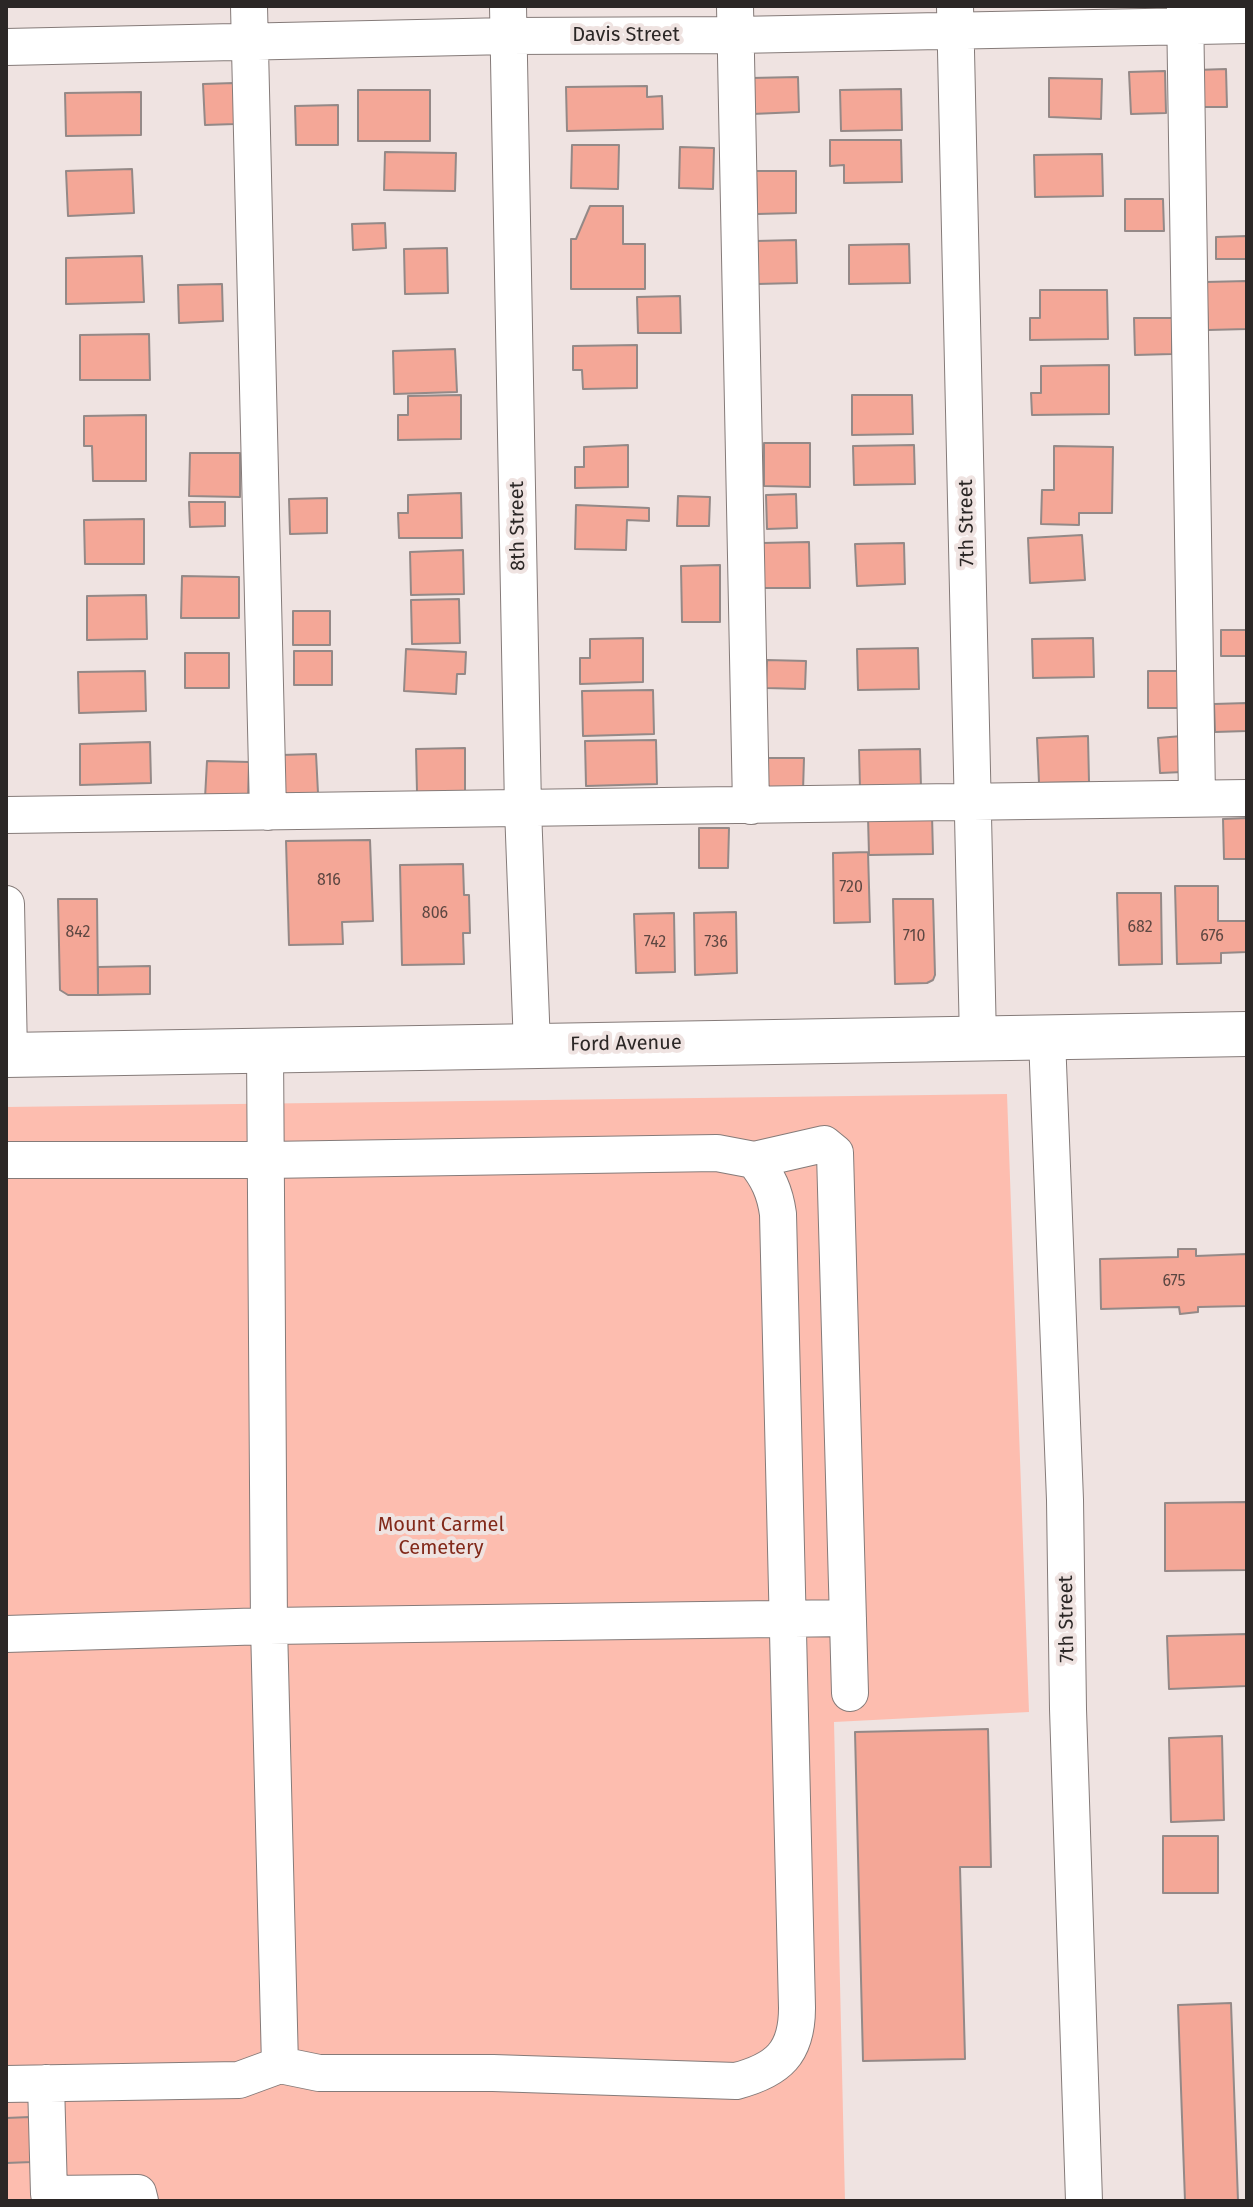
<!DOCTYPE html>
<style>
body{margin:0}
#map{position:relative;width:1253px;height:2207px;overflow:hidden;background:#efe3e1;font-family:"Fira Sans",sans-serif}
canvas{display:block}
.frame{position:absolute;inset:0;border:8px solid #2b2726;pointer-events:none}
</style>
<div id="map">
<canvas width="1253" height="2207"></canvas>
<div class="frame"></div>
</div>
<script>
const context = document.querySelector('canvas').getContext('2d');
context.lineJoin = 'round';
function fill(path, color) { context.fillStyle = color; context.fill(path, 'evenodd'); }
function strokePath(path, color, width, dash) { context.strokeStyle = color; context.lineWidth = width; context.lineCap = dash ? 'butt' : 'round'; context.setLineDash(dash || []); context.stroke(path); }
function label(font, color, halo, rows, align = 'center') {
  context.font = font + ' "Fira Sans",sans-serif'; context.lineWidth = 8; context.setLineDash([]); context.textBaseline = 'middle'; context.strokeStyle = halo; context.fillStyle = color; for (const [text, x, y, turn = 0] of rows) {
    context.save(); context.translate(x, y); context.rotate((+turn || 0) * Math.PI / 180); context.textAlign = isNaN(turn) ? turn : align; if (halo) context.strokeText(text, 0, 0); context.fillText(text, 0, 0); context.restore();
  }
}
fill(new Path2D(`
 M 1007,1094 L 1029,1712 L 834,1722 L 845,2201 L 6,2201 L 6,1107 Z`), '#fdbdaf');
const building = new Path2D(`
 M 1226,69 L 1227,107 L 1197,107 L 1196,70 Z
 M 1165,71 L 1166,113 L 1131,114 L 1129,72 Z
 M 798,77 L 799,112 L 752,114 L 751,78 Z
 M 1049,78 L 1102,79 L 1101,119 L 1049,117 Z
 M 234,83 L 235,124 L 205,125 L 203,84 Z
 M 647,86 L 647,97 L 662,96 L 663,129 L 567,131 L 566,87 Z
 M 901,89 L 902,130 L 841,131 L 840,90 Z
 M 358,90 L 430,90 L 430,141 L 358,141 Z
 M 141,92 L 141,135 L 66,136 L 65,93 Z
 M 338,105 L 338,145 L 296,145 L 295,106 Z
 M 830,140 L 901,140 L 902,182 L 844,183 L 844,165 L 830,166 Z
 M 572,145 L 619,145 L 618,189 L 571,188 Z
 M 680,147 L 714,148 L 713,189 L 679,188 Z
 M 385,152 L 456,153 L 455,191 L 384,190 Z
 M 1102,154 L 1103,196 L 1035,197 L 1034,155 Z
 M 132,169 L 134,213 L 68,216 L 66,171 Z
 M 756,171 L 796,171 L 796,213 L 757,214 Z
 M 1125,199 L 1163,199 L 1164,231 L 1125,231 Z
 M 590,206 L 623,206 L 623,244 L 645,244 L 645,289 L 571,289 L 571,239 L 576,239 Z
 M 385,223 L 386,248 L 353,250 L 352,224 Z
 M 1247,236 L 1247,259 L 1216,259 L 1216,237 Z
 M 796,240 L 797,283 L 757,284 L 756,241 Z
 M 909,244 L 910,283 L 849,284 L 849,245 Z
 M 447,248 L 448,293 L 405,294 L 404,249 Z
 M 142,256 L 144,302 L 66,304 L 66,258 Z
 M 1247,281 L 1247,329 L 1208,330 L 1206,282 Z
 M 222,284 L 223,321 L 179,323 L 178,285 Z
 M 1040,290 L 1107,290 L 1108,339 L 1030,340 L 1030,318 L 1040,318 Z
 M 680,296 L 681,333 L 638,333 L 637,297 Z
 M 1134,318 L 1172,318 L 1172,354 L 1135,355 Z
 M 149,334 L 150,380 L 80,380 L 80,335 Z
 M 637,345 L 637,388 L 583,389 L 582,370 L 573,370 L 573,346 Z
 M 455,349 L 457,392 L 394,394 L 393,351 Z
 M 1109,365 L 1109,414 L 1032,415 L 1031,393 L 1041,393 L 1041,366 Z
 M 461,395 L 461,439 L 398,440 L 398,415 L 408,415 L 408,396 Z
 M 852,395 L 912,395 L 913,434 L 852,435 Z
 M 146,415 L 146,481 L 93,481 L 92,446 L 84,446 L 84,416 Z
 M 764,443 L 810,443 L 810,487 L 764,486 Z
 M 628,445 L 628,487 L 575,488 L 575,467 L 584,467 L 584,447 Z
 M 914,445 L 915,484 L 854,485 L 853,446 Z
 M 1054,446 L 1113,447 L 1112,513 L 1079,513 L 1079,525 L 1041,524 L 1042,490 L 1054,490 Z
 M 190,453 L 240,453 L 240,497 L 189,496 Z
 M 461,493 L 462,538 L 399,538 L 398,513 L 408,513 L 408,495 Z
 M 796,494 L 797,528 L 767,529 L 766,495 Z
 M 678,496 L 710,497 L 709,526 L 677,526 Z
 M 327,498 L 327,533 L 290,534 L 289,499 Z
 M 189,502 L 225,502 L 225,526 L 190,527 Z
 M 576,505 L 649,508 L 649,521 L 627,520 L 626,550 L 575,549 Z
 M 144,519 L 144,564 L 85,564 L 84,520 Z
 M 1082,535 L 1085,580 L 1030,583 L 1028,538 Z
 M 809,542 L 810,588 L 762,588 L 762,543 Z
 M 904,543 L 905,584 L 857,586 L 855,544 Z
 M 463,550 L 464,594 L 411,595 L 410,552 Z
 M 720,565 L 720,622 L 682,622 L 681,566 Z
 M 182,576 L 239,577 L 239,618 L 181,618 Z
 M 146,595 L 147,639 L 87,640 L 87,596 Z
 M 459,599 L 460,643 L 412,644 L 411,600 Z
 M 293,611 L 330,611 L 330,645 L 293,645 Z
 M 1221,630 L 1247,630 L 1247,656 L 1221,656 Z
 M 643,638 L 643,682 L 580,684 L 580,658 L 590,658 L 590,639 Z
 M 1093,638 L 1094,677 L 1033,678 L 1032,639 Z
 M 918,648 L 919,689 L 858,690 L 857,649 Z
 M 406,649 L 466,652 L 465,674 L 457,674 L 456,694 L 404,691 Z
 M 294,651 L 332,651 L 332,685 L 294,685 Z
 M 185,653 L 229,653 L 229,688 L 185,688 Z
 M 767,660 L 806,661 L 805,689 L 766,688 Z
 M 145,671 L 146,711 L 79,713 L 78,672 Z
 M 1148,671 L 1182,671 L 1182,708 L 1148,708 Z
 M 653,690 L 654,734 L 583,736 L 582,691 Z
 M 1247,703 L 1247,731 L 1215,732 L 1214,704 Z
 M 1088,736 L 1089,782 L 1039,783 L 1037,738 Z
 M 1182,736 L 1183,772 L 1160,773 L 1158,738 Z
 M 656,740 L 657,784 L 586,786 L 585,741 Z
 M 150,742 L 151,783 L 80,785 L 80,744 Z
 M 465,748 L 465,792 L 417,792 L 416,749 Z
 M 920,749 L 921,788 L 860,789 L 859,750 Z
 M 316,754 L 318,793 L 282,794 L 281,755 Z
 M 768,758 L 804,758 L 803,791 L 768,790 Z
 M 207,761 L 249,762 L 248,799 L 205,798 Z
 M 932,815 L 933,854 L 869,855 L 868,817 Z
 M 1247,818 L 1247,859 L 1224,859 L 1223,819 Z
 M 699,828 L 729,828 L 728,868 L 699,868 Z
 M 370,840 L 373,921 L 342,922 L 343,944 L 289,945 L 286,841 Z
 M 868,852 L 870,922 L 834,923 L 833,853 Z
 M 463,864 L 464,895 L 469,895 L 470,933 L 463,933 L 464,964 L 402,965 L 400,865 Z
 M 1175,886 L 1218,886 L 1218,921 L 1247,921 L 1247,952 L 1221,953 L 1221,963 L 1177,964 Z
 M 1117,893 L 1161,893 L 1162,964 L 1119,965 Z
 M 58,899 L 97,899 L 98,995 L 68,995 L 60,990 Z
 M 893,899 L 933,899 L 935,975 L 933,980 L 927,983 L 895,984 Z
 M 736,912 L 737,973 L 695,975 L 694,913 Z
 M 674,913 L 675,972 L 636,973 L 634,914 Z
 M 150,966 L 150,994 L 98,995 L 98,967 Z
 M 1178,1249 L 1196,1249 L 1196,1256 L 1247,1254 L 1247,1306 L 1198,1307 L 1198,1312 L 1180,1314 L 1179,1307 L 1101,1309 L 1100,1259 L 1178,1257 Z
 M 1247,1502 L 1247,1570 L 1165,1571 L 1165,1503 Z
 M 1247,1634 L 1247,1686 L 1169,1689 L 1167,1636 Z
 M 988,1729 L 991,1867 L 960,1867 L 965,2059 L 863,2061 L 855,1732 Z
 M 1222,1736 L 1224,1820 L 1171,1822 L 1169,1738 Z
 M 1163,1836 L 1218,1836 L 1218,1893 L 1163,1893 Z
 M 1231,2003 L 1238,2201 L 1185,2201 L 1178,2005 Z
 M 30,2117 L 32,2162 L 6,2163 L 6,2118 Z`);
fill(building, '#f4a797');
strokePath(building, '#948987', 2);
const minor = new Path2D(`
 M 249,6 L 268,812
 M 508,6 L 523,809 L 532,1046
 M 735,6 L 751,806
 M 955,6 L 978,1040
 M 1185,6 L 1197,798
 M 6,47 L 509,36 L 736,35 L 1247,25
 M 6,815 L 1247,798
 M 6,904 L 9,1055
 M 1047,1038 L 1065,1500 L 1068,1709 L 1084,2201
 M 265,1051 L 269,1626 L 280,2065
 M 6,1160 L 266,1160 L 717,1153 L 754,1160 L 824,1144 L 835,1153 L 850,1693
 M 6,1634 L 269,1626 L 848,1618
 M 46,2083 L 49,2194 L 138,2193 L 140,2201
 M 6,2084 L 239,2080 L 280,2065 L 319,2073 L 493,2073 L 736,2081 C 778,2070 797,2053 797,2008 L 778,1214 C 775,1192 768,1177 754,1160`);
const major = new Path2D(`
 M 6,1055 L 1247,1034`);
strokePath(minor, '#857b79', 38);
strokePath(major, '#857b79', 46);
strokePath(minor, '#fff', 36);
strokePath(major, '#fff', 44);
label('16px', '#5d4742', null, [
 ["816",329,881],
 ["720",851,888],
 ["806",435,914],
 ["682",1140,928],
 ["842",78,933],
 ["710",914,937],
 ["676",1212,937],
 ["742",655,943],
 ["736",716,943],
 ["675",1174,1282]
]);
label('20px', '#2b2726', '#efe3e1', [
 ["Davis Street",626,35],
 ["7th Street",967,523,-91],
 ["8th Street",518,526,-91],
 ["Ford Avenue",626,1044,-1],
 ["7th Street",1067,1619,-91]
]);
label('20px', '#82291a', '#efe3e1', [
 ["Mount Carmel",441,1525],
 ["Cemetery",441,1548]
]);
</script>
